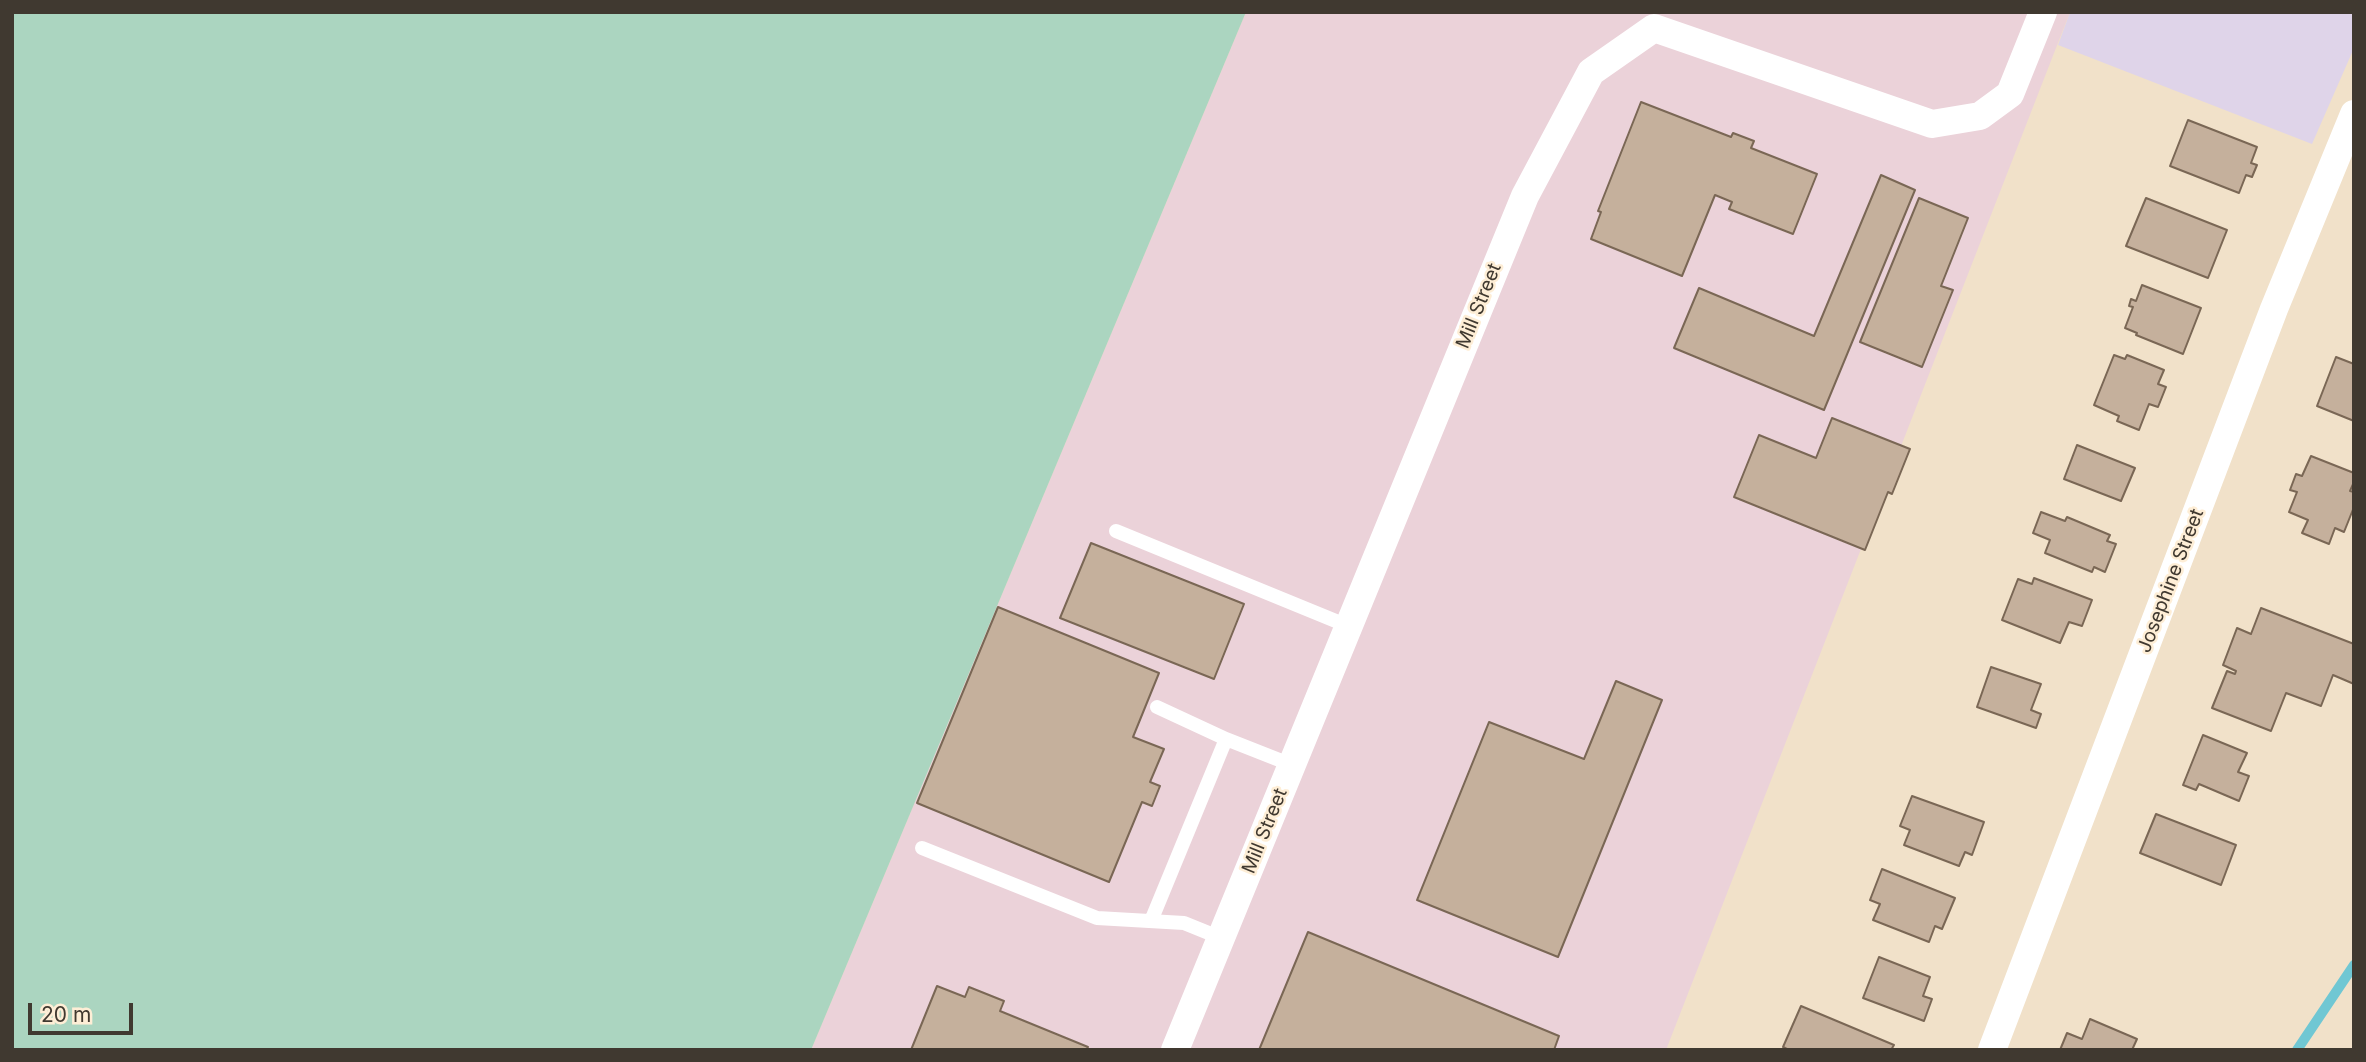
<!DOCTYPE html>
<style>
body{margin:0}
#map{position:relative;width:2366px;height:1062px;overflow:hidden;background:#f1e1c9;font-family:Inter,sans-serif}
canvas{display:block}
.frame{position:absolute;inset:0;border:14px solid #403930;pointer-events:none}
.scale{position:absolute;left:28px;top:1003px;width:105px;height:32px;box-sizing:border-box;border:4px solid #403930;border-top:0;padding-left:9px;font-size:21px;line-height:24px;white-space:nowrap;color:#403930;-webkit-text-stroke:5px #feeed6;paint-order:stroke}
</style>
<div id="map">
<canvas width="2366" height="1062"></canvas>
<div class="frame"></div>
<div class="scale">20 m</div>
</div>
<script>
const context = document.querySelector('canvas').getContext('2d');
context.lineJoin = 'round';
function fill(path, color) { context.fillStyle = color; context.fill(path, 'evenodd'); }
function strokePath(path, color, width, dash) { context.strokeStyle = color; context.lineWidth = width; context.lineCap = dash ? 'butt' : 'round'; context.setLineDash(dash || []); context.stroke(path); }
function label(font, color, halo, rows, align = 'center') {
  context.font = font + ' Inter,sans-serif'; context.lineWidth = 5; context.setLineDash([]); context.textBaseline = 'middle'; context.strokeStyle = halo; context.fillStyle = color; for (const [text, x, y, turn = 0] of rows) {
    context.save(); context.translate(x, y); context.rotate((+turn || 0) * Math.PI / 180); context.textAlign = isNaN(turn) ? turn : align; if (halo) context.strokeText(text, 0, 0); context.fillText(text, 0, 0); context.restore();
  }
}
fill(new Path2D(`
 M 2070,12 L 2354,12 L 2354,48 L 2312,144 L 2058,45 Z`), '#dfd4e9');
fill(new Path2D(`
 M 1246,12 L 2070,12 L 1666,1050 L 811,1050 Z`), '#ebd2d9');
fill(new Path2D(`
 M 12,12 L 1246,12 L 811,1050 L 12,1050 Z`), '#abd5c0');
strokePath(new Path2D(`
 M 2297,1050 L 2354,965`), '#70c7d3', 10);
const building = new Path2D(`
 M 1641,102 L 1731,137 L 1733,133 L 1754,141 L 1751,148 L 1817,174 L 1793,234 L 1729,209 L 1732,202 L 1715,195 L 1682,276 L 1591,239 L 1601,212 L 1598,211 Z
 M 2188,120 L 2257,147 L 2251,163 L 2257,165 L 2252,177 L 2246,175 L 2239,193 L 2170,166 Z
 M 1881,175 L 1915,190 L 1824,410 L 1674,348 L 1699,288 L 1814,336 Z
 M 1919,198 L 1968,218 L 1941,286 L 1953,290 L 1922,367 L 1860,342 Z
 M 2146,198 L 2227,230 L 2208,278 L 2126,246 Z
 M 2142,285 L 2201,308 L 2183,354 L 2136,335 L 2137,333 L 2125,328 L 2133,307 L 2129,306 L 2131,299 L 2136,301 Z
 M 2114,355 L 2125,359 L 2127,355 L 2164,370 L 2158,384 L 2166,387 L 2158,407 L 2149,404 L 2139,430 L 2117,421 L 2119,416 L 2094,405 Z
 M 2336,357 L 2354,364 L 2354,421 L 2317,406 Z
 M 1832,418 L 1910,449 L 1892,494 L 1888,492 L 1865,550 L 1734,497 L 1759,435 L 1816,458 Z
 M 2077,445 L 2135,468 L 2121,501 L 2064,479 Z
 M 2311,456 L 2354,473 L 2354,482 L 2350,491 L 2354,492 L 2354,507 L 2344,532 L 2335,528 L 2329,544 L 2302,533 L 2308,520 L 2289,512 L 2297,492 L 2290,490 L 2296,474 L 2302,476 Z
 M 2041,512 L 2065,521 L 2067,517 L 2110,535 L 2107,541 L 2116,544 L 2105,572 L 2094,567 L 2092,572 L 2045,553 L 2050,540 L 2033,533 Z
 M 1091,543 L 1244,604 L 1214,679 L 1060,618 Z
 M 2034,578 L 2092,600 L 2082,626 L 2069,622 L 2060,643 L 2002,620 L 2018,579 L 2032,584 Z
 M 998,607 L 1159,673 L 1133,737 L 1164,749 L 1150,782 L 1160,786 L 1152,806 L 1142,802 L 1109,882 L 917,803 Z
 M 2261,608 L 2354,644 L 2354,684 L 2333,675 L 2321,706 L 2286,693 L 2271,731 L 2212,708 L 2227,671 L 2235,674 L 2236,671 L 2223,665 L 2237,628 L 2251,634 Z
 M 1991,667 L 2041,684 L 2031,710 L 2041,714 L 2036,728 L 1977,707 Z
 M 1616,681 L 1662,700 L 1558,957 L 1417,900 L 1489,722 L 1584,759 Z
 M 2203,735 L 2247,753 L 2238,772 L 2249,776 L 2239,801 L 2199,784 L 2196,790 L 2183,785 Z
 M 1912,796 L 1984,822 L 1972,855 L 1965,852 L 1959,866 L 1904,845 L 1910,830 L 1900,826 Z
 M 2156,814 L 2236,845 L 2221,885 L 2140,853 Z
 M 1882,869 L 1955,898 L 1942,929 L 1935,926 L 1929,942 L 1873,920 L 1880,904 L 1870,900 Z
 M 1308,932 L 1559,1036 L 1554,1050 L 1259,1050 Z
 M 1879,957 L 1930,977 L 1923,996 L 1932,999 L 1924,1021 L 1863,998 Z
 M 937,986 L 965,997 L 969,987 L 1004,1001 L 1000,1011 L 1088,1047 L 1086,1050 L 911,1050 Z
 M 1801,1006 L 1894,1045 L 1891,1050 L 1789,1050 L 1783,1047 Z
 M 2090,1019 L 2137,1039 L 2132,1050 L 2060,1050 L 2067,1033 L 2082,1039 Z`);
fill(building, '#c5b09c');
strokePath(building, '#7a6755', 2);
strokePath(new Path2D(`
 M 1116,531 L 1348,626
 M 1157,707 L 1226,739 L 1292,765
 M 922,848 L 1097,918 L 1184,923 L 1221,938
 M 1151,921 L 1226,739`), '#fff', 14);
strokePath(new Path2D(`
 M 1175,1050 L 1525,196 L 1591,72 L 1654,28 L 1932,124 L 1980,116 L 2010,94 L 2043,12
 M 1992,1050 L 2274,309 L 2354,114`), '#fff', 28);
label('19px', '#403930', '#feeed6', [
 ["Mill Street",1479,306,-68],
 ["Josephine Street",2171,581,-69],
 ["Mill Street",1265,831,-68]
]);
</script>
